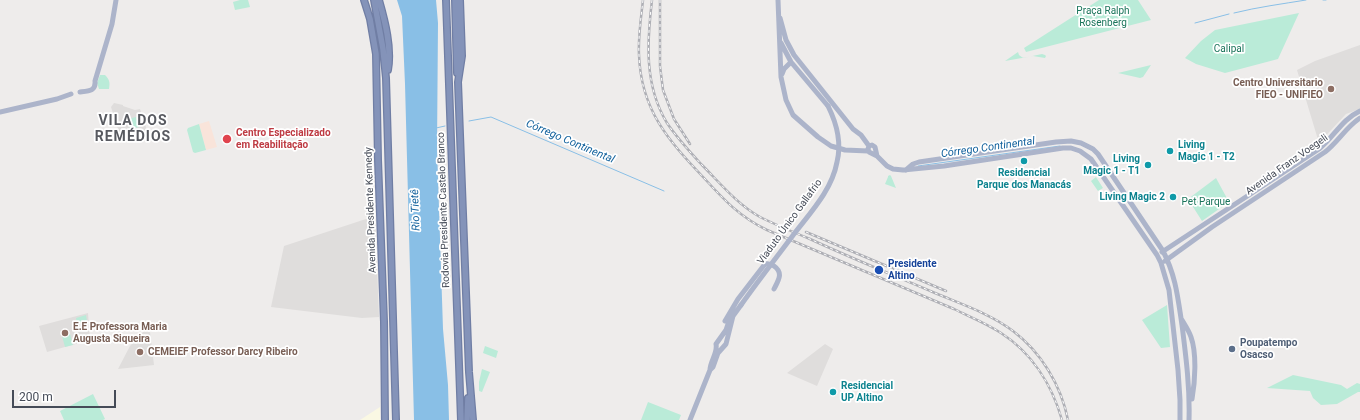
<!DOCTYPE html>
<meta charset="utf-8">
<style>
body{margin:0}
#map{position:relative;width:1360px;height:420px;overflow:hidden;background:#eeeceb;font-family:Roboto,sans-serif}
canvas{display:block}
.scale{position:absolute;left:12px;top:390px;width:104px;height:18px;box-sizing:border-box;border:2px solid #454b57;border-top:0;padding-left:5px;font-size:12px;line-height:14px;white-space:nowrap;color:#454b57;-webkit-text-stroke:3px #fff;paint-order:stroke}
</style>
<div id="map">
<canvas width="1360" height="420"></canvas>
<div class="scale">200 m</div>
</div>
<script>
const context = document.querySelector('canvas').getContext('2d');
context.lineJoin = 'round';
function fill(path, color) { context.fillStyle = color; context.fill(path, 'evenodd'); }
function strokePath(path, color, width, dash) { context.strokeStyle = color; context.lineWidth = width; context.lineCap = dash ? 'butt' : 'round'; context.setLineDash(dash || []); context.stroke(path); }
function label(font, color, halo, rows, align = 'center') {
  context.font = font + ' Roboto,sans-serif'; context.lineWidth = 3.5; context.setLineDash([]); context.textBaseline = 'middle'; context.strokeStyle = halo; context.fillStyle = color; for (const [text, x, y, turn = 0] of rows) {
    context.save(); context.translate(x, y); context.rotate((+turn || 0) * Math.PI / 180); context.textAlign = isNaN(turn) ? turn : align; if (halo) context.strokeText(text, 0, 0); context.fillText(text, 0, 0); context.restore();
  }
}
fill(new Path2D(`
 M 380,407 L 380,420 L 360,420 Z`), '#faf8e3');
fill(new Path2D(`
 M 1360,45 L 1360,109 L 1346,114 L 1319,143 L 1297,70 L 1315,61 Z
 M 114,103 L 123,105 L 123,106 L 135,110 L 140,109 L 147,130 L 146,132 L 121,139 L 111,107 Z
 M 375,216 L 379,317 L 362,318 L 271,307 L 284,246 Z
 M 88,313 L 90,340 L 47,352 L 39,326 Z
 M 145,330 L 150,332 L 154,365 L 118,369 L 130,346 Z
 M 825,344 L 833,349 L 817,386 L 787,373 Z`), '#dfdddc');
fill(new Path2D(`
 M 209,121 L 217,147 L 206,150 L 199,124 Z`), '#f9e4da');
fill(new Path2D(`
 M 240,0 L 248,0 L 250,7 L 235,10 L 233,2 Z
 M 1099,0 L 1138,0 L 1151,20 L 1026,52 L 1024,48 Z
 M 1299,13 L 1278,59 L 1225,73 L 1196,64 L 1185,58 L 1201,41 L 1215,30 Z
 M 1018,52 L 1019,55 L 1023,58 L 1042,54 L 1045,55 L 1046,56 L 1045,58 L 1033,56 L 1005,61 Z
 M 1151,65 L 1143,77 L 1140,78 L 1118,73 Z
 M 100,75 L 105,75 C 110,80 110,83 109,89 L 99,89 L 97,83 Z
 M 136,117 L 139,127 L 130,129 L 128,119 Z
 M 199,124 L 206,150 L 195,153 L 193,152 L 187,130 L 188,128 Z
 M 890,175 L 891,176 L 896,188 L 885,184 L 888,177 L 888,176 Z
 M 1096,177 L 1103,188 L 1098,191 L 1091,181 Z
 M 1216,178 L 1229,202 L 1202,221 L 1188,199 Z
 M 1167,305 L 1170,347 L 1161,348 L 1142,320 Z
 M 86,315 L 87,321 L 77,323 L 76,318 Z
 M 70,334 L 73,345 L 65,347 L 62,336 Z
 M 485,346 L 498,351 L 496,358 L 483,353 Z
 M 482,369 L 490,372 L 482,392 L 479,391 L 479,382 Z
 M 1293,375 L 1341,385 L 1347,389 L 1357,383 L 1360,384 L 1360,392 L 1358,392 L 1337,404 L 1321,405 L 1313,398 L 1310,391 L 1267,388 Z
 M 93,394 L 105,419 L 103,420 L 64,420 L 60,411 Z
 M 648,402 L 681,415 L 679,420 L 641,420 Z`), '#baebd8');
fill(new Path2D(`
 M 397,0 L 436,0 L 438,23 L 437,148 L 443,329 L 448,385 L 449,420 L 414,420 L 405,84 L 402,16 Z`), '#89bfe6');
strokePath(new Path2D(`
 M 1323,0 L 1326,0
 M 1234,13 C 1258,7 1282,4 1306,0
 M 1195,23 L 1229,14
 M 469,121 L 491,117 L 664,191
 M 436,128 L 445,126
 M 918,166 L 1060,146`), '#89bfe6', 1);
const highway = new Path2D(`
 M 364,0 L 370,19 L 376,54 L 378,160 L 384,322 L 385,420
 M 374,0 L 383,49 L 386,78 L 396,420
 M 379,0 C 385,21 392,48 388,70
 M 446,0 L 461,420
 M 455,0 L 457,73
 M 460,0 L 462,56 L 458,82 L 469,372 L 473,420
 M 467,420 L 468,398`);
strokePath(highway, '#707ea4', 8);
strokePath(new Path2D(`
 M 778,0 L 781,77 L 786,100 L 793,115 L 818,137 L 831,146 L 845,150 L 868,151
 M 780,18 L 786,40 L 794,55 L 853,129 L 861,135 L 869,146
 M 781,43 L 791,62 L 828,106
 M 782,74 L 784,69 L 791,62
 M 80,92 C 89,91 96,91 95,81 L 112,24 L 116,0
 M 0,112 L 57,99 L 71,94
 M 869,146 L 868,149 L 869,152 L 877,156 L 887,166 L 893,169 L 903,170 L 944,166 L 1063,148 L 1071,148 L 1080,151 L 1091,159 L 1157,255 L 1161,263 L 1169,290 L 1178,370 L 1180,400 L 1180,420
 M 869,146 L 872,145 L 875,147 L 877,156
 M 906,170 L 913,164 L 919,162 L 1056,142 L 1071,141 L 1081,143 L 1093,149 L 1098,154 L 1163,251 C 1176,276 1178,299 1182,325 C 1186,357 1190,388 1189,420
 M 1162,252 L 1319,149 C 1334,137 1342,119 1360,111
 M 1165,261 L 1212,227 L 1325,152 C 1338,142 1346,127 1360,118
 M 733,316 L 726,344 L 718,353 L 713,367 L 710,370 C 710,361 718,353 716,344 L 726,330 L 730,318 L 733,316 L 741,305
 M 1182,320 C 1185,325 1189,331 1191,337 C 1197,354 1195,382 1192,399
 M 725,321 L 738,299 L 765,264 C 769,263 771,264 774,266 C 784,273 778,281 774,289
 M 690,420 L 710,370`), '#acb4ca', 5);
strokePath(highway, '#8493b9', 5.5);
const rail = new Path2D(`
 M 643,0 C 641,18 638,37 639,55 C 641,110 668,140 704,178 C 724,200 740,217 767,230 L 954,309 C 970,317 986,323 1001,333 C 1032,353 1052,385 1062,420
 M 652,0 C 647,42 644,85 667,123 C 677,138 690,152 702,165 C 720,183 737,204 760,217 C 776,225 793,232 810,239 C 851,258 893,275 935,293 C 961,304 991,314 1013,331 C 1041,352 1061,385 1068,420
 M 660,0 L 660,66 L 663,90 L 674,119 L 690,144
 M 806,232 L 946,291`);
strokePath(rail, '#aeafb5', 2.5);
strokePath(rail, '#fff', 1, [3]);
strokePath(new Path2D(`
 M 741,305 C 758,281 776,258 794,234 C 810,213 832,190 837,162 C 842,142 837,124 828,106`), '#acb4ca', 5);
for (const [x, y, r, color] of [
 [1331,89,4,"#8d6e63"],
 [227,139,5,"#e0444e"],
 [1170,151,4,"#0f9aa8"],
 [1024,161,4,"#0f9aa8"],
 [1148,165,4,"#0f9aa8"],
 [1173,197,4,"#0f9aa8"],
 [879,270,5,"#1a4fb4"],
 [65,333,4,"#8d6e63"],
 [1232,349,4,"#5c6f8a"],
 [140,352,4,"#8d6e63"],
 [833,392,4,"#0f9aa8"]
]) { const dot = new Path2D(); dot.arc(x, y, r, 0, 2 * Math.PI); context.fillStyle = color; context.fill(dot); strokePath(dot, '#fff', 1.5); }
label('10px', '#1a745a', '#fff', [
 ["Praça Ralph",1103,11],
 ["Rosenberg",1103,23],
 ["Calipal",1229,49],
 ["Pet Parque",1206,202]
]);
label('bold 10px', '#785e54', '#fff', [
 ["Centro Universitario",1323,83,"right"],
 ["FIEO - UNIFIEO",1323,95,"right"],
 ["E.E Professora Maria",73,327],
 ["Augusta Siqueira",73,339],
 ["CEMEIEF Professor Darcy Ribeiro",148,352]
], 'left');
label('bold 10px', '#be3a42', '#fff', [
 ["Centro Especializado",236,133],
 ["em Reabilitação",236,145]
], 'left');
label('bold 10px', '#0d838f', '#fff', [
 ["Living",1178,145],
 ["Magic 1 - T2",1178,157],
 ["Living",1140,159,"right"],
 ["Magic 1 - T1",1140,171,"right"],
 ["Residencial",1024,173,"center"],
 ["Parque dos Manacás",1024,185,"center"],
 ["Living Magic 2",1165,197,"right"],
 ["Residencial",841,386],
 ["UP Altino",841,398]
], 'left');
label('10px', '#454b57', '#fff', [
 ["Avenida Franz Voegeli",1287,165,-35],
 ["Avenida Presidente Kennedy",371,210,-92],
 ["Rodovia Presidente Castelo Branco",444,210,-92],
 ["Viaduto Único Gallafrio",790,222,-54]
]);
label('bold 10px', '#164399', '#fff', [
 ["Presidente",888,264],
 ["Altino",888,276]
], 'left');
label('bold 10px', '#4e5e75', '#fff', [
 ["Poupatempo",1240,343],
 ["Osacso",1240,355]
], 'left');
label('italic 11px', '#13629d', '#fff', [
 ["Córrego Continental",570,142,23],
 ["Córrego Continental",988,148,-8],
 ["Rio Tietê",416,210,-92]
]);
context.letterSpacing = '1px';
label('bold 14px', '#585a60', '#fff', [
 ["VILA DOS",133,121],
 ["REMÉDIOS",133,137]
]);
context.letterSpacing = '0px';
</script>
